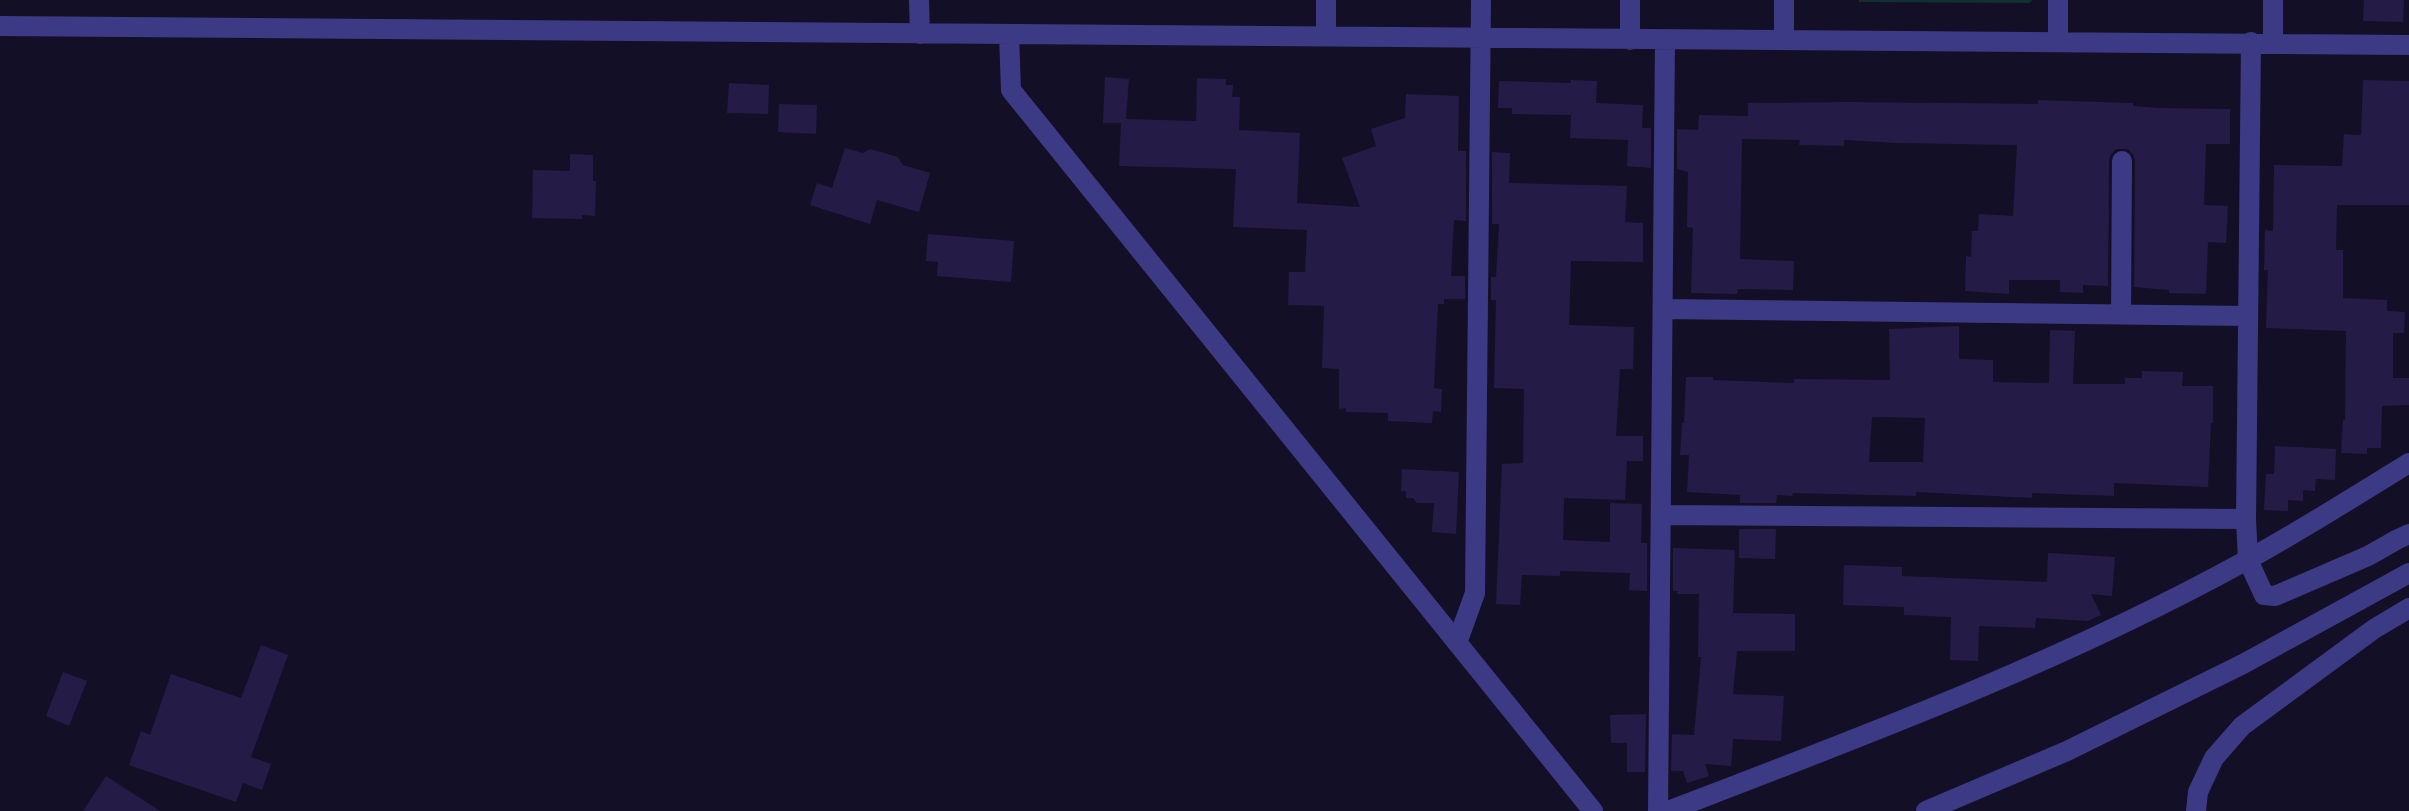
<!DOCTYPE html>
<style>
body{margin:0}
canvas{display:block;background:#130f26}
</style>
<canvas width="2409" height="811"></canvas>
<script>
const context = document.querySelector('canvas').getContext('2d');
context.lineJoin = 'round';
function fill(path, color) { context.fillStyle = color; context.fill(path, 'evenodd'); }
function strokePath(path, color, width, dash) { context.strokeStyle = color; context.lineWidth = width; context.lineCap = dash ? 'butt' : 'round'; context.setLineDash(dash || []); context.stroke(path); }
fill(new Path2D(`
 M 1859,0 L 2033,0 L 2029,3 L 1859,2 Z`), '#12302f');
fill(new Path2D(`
 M 2364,0 L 2404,0 L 2403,22 L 2363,21 Z
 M 1105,77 L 1129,79 L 1126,119 L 1196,121 L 1197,78 L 1226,79 L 1226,85 L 1233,85 L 1232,97 L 1240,97 L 1239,130 L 1300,133 L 1297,203 L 1360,207 L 1342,158 L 1376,146 L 1371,129 L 1405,118 L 1406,94 L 1459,96 L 1458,151 L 1466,151 L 1466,221 L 1454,220 L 1451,276 L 1465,276 L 1465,299 L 1444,299 L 1444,304 L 1438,304 L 1434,388 L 1442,389 L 1441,412 L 1433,411 L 1432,423 L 1388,421 L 1388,413 L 1346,412 L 1346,408 L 1339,409 L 1339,369 L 1322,368 L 1324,306 L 1288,305 L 1289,272 L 1305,272 L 1307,230 L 1233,227 L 1236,169 L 1119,166 L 1121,123 L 1103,123 Z
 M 1571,80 L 1597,81 L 1596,103 L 1643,105 L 1642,128 L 1651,128 L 1651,168 L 1627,166 L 1628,140 L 1570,138 L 1571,115 L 1512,114 L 1512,108 L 1498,108 L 1499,81 L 1571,83 Z
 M 2363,80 L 2409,81 L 2409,205 L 2337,205 L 2336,250 L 2343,250 L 2343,298 L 2387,300 L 2387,311 L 2405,312 L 2404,333 L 2393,333 L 2393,378 L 2409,378 L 2409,405 L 2382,406 L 2381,448 L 2367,448 L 2367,454 L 2341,453 L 2343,420 L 2345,420 L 2346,331 L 2266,328 L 2268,270 L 2264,270 L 2265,230 L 2273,231 L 2274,165 L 2342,166 L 2344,134 L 2361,135 Z
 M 729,83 L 769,85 L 768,114 L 727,113 Z
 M 2038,100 L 2133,103 L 2133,106 L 2159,108 L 2230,109 L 2230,144 L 2206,144 L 2204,205 L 2228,206 L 2226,243 L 2208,242 L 2206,294 L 2169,293 L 2169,290 L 2134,287 L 2135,161 L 2133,154 L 2128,149 L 2116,149 L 2111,154 L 2109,160 L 2108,286 L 2083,285 L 2083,293 L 2060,292 L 2060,280 L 2009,280 L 2009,294 L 1965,291 L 1966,256 L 1971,257 L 1972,231 L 1978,231 L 1979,214 L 2013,216 L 2017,145 L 1897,143 L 1844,140 L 1844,146 L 1799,145 L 1800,140 L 1742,139 L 1740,259 L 1794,261 L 1793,290 L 1738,289 L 1737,294 L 1691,293 L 1693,228 L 1687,227 L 1688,172 L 1677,169 L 1677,129 L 1698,130 L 1699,115 L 1748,116 L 1748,103 L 1850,102 L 2038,104 Z
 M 779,104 L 817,105 L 816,134 L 778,132 Z
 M 845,148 L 863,153 L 870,149 L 898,157 L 903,165 L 930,173 L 919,212 L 877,200 L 870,224 L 810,205 L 817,183 L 832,188 Z
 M 1492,152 L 1510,153 L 1509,183 L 1627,186 L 1625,222 L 1643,223 L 1643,262 L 1571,261 L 1569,325 L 1634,327 L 1633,369 L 1620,369 L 1616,436 L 1643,436 L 1643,461 L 1627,461 L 1625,500 L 1564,498 L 1563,540 L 1610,542 L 1610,503 L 1642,504 L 1641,543 L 1647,543 L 1647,591 L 1629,590 L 1630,573 L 1560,571 L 1560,576 L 1522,575 L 1520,605 L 1496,604 L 1502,464 L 1523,463 L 1524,389 L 1494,388 L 1496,300 L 1491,300 L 1491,277 L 1496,277 L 1499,224 L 1492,224 Z
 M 570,154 L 593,155 L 593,181 L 596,181 L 595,216 L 582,215 L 582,219 L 532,218 L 533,170 L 570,171 Z
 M 928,234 L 1014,241 L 1011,282 L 937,276 L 938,262 L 926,261 Z
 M 1959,326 L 1959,359 L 1993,360 L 1993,382 L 2049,383 L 2050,330 L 2075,331 L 2073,384 L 2125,384 L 2125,378 L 2142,378 L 2142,371 L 2183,372 L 2182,386 L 2213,386 L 2213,423 L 2211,423 L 2208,487 L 2114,483 L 2114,496 L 2032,493 L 2032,498 L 1916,492 L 1916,496 L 1793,493 L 1792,496 L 1777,495 L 1776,503 L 1740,503 L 1740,495 L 1687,492 L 1689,455 L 1680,455 L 1682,423 L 1684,423 L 1686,377 L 1713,377 L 1713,380 L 1794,383 L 1794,379 L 1890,380 L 1889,329 ZM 1872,417 L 1925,418 L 1923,462 L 1869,462 Z
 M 2275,446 L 2336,449 L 2335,480 L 2316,479 L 2315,491 L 2303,490 L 2303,501 L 2288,500 L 2288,511 L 2264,510 L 2266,474 L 2274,474 Z
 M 1402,469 L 1459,472 L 1456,534 L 1432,532 L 1434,503 L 1417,503 L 1413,498 L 1406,498 L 1406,491 L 1401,491 Z
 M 1739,529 L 1776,529 L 1775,559 L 1739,558 Z
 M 1673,548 L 1735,550 L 1733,613 L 1795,614 L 1795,651 L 1737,651 L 1733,694 L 1784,696 L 1781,741 L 1733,739 L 1731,766 L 1705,764 L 1709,776 L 1687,783 L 1683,771 L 1671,771 L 1672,734 L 1694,735 L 1701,657 L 1698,657 L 1699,594 L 1677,594 L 1678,591 L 1673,591 Z
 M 2048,553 L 2115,557 L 2112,596 L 2091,594 L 2101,615 L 2088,621 L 2036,618 L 2035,628 L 1979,626 L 1978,661 L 1950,660 L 1951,617 L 1904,615 L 1904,607 L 1843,605 L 1844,565 L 1902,567 L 1902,576 L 2047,582 Z
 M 261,645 L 288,655 L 251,757 L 271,764 L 262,790 L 243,783 L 236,802 L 129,765 L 141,731 L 150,735 L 171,674 L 241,698 Z
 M 63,672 L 87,681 L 69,726 L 46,716 Z
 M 1646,714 L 1645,772 L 1627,772 L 1627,743 L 1611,743 L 1610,715 Z
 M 106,776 L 160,811 L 83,811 Z`), '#241b47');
strokePath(new Path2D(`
 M 919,0 L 920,34
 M 1326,0 L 1326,36
 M 0,26 L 2409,45
 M 1009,34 L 1011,90 L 1593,811
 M 1630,40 L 1630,0
 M 1784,40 L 1784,0
 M 2058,41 L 2058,0
 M 2251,42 L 2246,519 L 2248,560 L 2264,595 L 2275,596 L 2368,556 L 2398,539 L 2409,534
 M 2273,42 L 2273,0
 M 1663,309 L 2247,316
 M 2121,314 L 2122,161
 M 1662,515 L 2246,519
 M 1457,643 L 1475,593 L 1481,0
 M 1658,811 L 1665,40
 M 1668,811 C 1864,736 2062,662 2247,560 C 2302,530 2355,496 2409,463
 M 1926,811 L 2067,751 L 2243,664 L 2409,573
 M 2196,811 L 2198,792 L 2214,758 L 2242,726 L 2374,629 L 2409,608`), '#3d3a85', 20);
</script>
